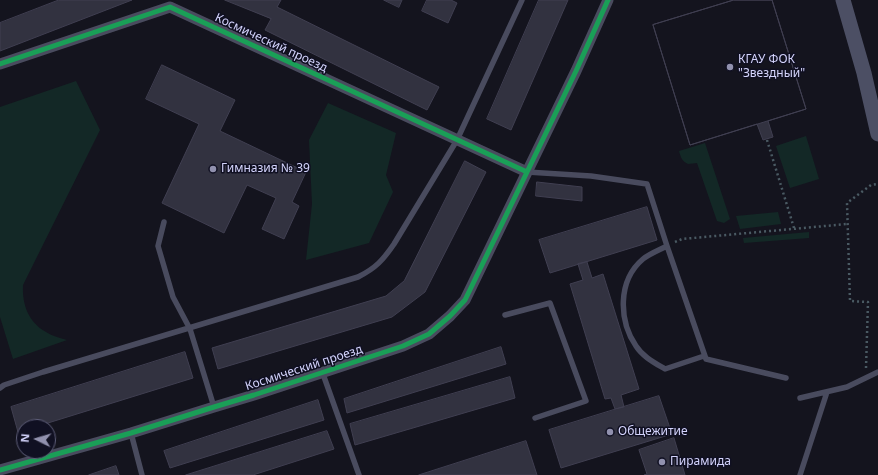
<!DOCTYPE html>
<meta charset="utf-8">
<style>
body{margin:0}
#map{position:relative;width:878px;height:475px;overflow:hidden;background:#14141e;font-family:"Noto Sans",sans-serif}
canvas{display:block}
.north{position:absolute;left:16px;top:419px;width:40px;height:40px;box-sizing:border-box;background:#101022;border:1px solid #5e5e79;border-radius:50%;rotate:275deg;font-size:11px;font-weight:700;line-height:16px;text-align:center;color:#d4d4fc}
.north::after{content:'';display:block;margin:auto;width:14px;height:18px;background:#9191ae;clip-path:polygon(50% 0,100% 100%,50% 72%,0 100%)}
</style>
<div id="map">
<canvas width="878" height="475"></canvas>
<div class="north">N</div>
</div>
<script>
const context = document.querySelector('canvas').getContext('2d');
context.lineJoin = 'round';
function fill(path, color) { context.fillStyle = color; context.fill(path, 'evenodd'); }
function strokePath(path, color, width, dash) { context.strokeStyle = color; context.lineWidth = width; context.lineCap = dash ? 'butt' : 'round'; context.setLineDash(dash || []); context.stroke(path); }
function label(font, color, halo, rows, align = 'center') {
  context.font = font + ' "Noto Sans",sans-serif'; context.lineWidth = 3; context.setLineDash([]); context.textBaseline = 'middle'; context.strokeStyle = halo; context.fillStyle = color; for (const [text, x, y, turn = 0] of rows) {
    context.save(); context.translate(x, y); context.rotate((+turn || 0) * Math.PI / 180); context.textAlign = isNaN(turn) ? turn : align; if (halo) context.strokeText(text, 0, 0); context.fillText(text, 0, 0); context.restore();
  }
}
fill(new Path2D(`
 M 76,81 L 100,130 L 23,285 C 22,304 28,322 46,332 C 52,336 60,338 67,340 L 13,359 L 0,317 L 0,107 Z
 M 328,103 L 396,133 L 386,175 L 393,192 L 369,243 L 306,260 L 312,204 L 309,140 Z
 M 806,136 L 819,179 L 790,188 L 776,146 Z
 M 705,143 L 730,219 L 724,223 L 717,221 L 697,163 L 688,164 C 682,161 681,158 679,151 Z
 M 778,212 L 781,224 L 740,229 L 736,216 Z
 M 809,232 L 809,238 L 744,243 L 743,238 Z`), '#132826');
const building = new Path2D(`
 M 59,0 L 132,0 L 0,51 L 0,23 Z
 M 225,0 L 281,0 L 277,7 L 439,87 L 427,110 L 265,30 L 271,19 Z
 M 384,0 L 402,0 L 399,7 Z
 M 427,0 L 451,0 L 457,3 L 448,23 L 422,11 Z
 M 539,0 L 568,0 L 511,130 L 487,119 Z
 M 734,0 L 772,0 L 806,109 L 768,121 L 773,137 L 763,140 L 757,124 L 690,145 L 653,25 Z
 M 734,0 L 772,0 L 806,109 L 690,145 L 653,25 Z
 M 162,65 L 235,100 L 220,131 L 306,172 L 292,202 L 299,206 L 284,239 L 262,229 L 276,198 L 247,185 L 224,233 L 162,203 L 199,124 L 146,99 Z
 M 465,161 L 486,172 L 425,292 L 392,317 L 218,369 L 212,348 L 386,296 L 404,281 Z
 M 537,182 L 582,187 L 582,201 L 536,196 Z
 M 647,207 L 657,240 L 550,273 L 539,240 Z
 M 587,262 L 592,278 L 603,274 L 639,389 L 621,395 L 624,407 L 615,409 L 611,398 L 605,399 L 570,284 L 583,280 L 578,264 Z
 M 501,347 L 506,364 L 347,413 L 344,399 Z
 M 185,352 L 193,378 L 35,427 L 24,427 L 24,430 L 18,432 L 11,407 Z
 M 510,377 L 515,398 L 355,445 L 350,424 Z
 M 659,396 L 672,434 L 561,468 L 549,430 Z
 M 318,400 L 324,420 L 170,468 L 164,451 Z
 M 327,431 L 334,449 L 253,475 L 186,475 Z
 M 674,438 L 685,475 L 644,475 L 647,474 L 639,450 Z
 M 526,441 L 537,475 L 419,475 Z
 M 116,466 L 119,475 L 89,475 Z`);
fill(building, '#323240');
strokePath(building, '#403f51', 1);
strokePath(new Path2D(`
 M 767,140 L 794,228
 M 675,242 L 682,239 L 847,224
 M 866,368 L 868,302 L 850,301 L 847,203 L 871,185 L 878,184`), '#4a5a63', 2.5, [2, 3]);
strokePath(new Path2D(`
 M 527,172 L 591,176 L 647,184 L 667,246 L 706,359 L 786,378
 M 164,222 L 158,246 L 173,297 L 190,329 L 214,407
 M 667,246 C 659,250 649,254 643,259 C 617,281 619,321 636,346 C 643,357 655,363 665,369 L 704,356
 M 505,315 L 550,303 L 586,401 L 535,418
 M 323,374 L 359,475
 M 0,388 L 4,385 L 43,372 L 358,277 C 376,268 383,260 394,244 L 457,140 L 522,0
 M 800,398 L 847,387 L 878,372
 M 131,433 L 142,475
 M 800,475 L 827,392`), '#494b5e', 5.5);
strokePath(new Path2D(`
 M 0,64 L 170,7 L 527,172
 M 0,470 L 131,433 L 214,407 L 254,395 L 403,346 L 429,334 L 450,316 L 465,300 L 576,71 L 608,0`), '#494b5e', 11);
strokePath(new Path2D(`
 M 843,0 L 864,73 L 878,134`), '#4c4f64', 15);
strokePath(new Path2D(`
 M 0,64 L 170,7 L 527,172
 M 0,470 L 131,433 L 214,407 L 254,395 L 403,346 L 429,334 L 450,316 L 465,300 L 576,71 L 608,0`), '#1a9f57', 5);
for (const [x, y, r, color] of [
 [730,67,4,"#9191ae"],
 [213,169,4,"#9191ae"],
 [610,432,4,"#9191ae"],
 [662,462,4,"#9191ae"]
]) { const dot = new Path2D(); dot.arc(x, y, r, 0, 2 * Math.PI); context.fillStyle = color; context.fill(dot); strokePath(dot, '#101022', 1.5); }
label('12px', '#d4d4fc', '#101022', [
 ["Космический проезд",271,43,25],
 ["Космический проезд",304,368,-18]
]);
label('12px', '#d4d4fc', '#101022', [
 ["КГАУ ФОК",738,60],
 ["\"Звездный\"",738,74],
 ["Гимназия № 39",221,169],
 ["Общежитие",618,432],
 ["Пирамида",670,462]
], 'left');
</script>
